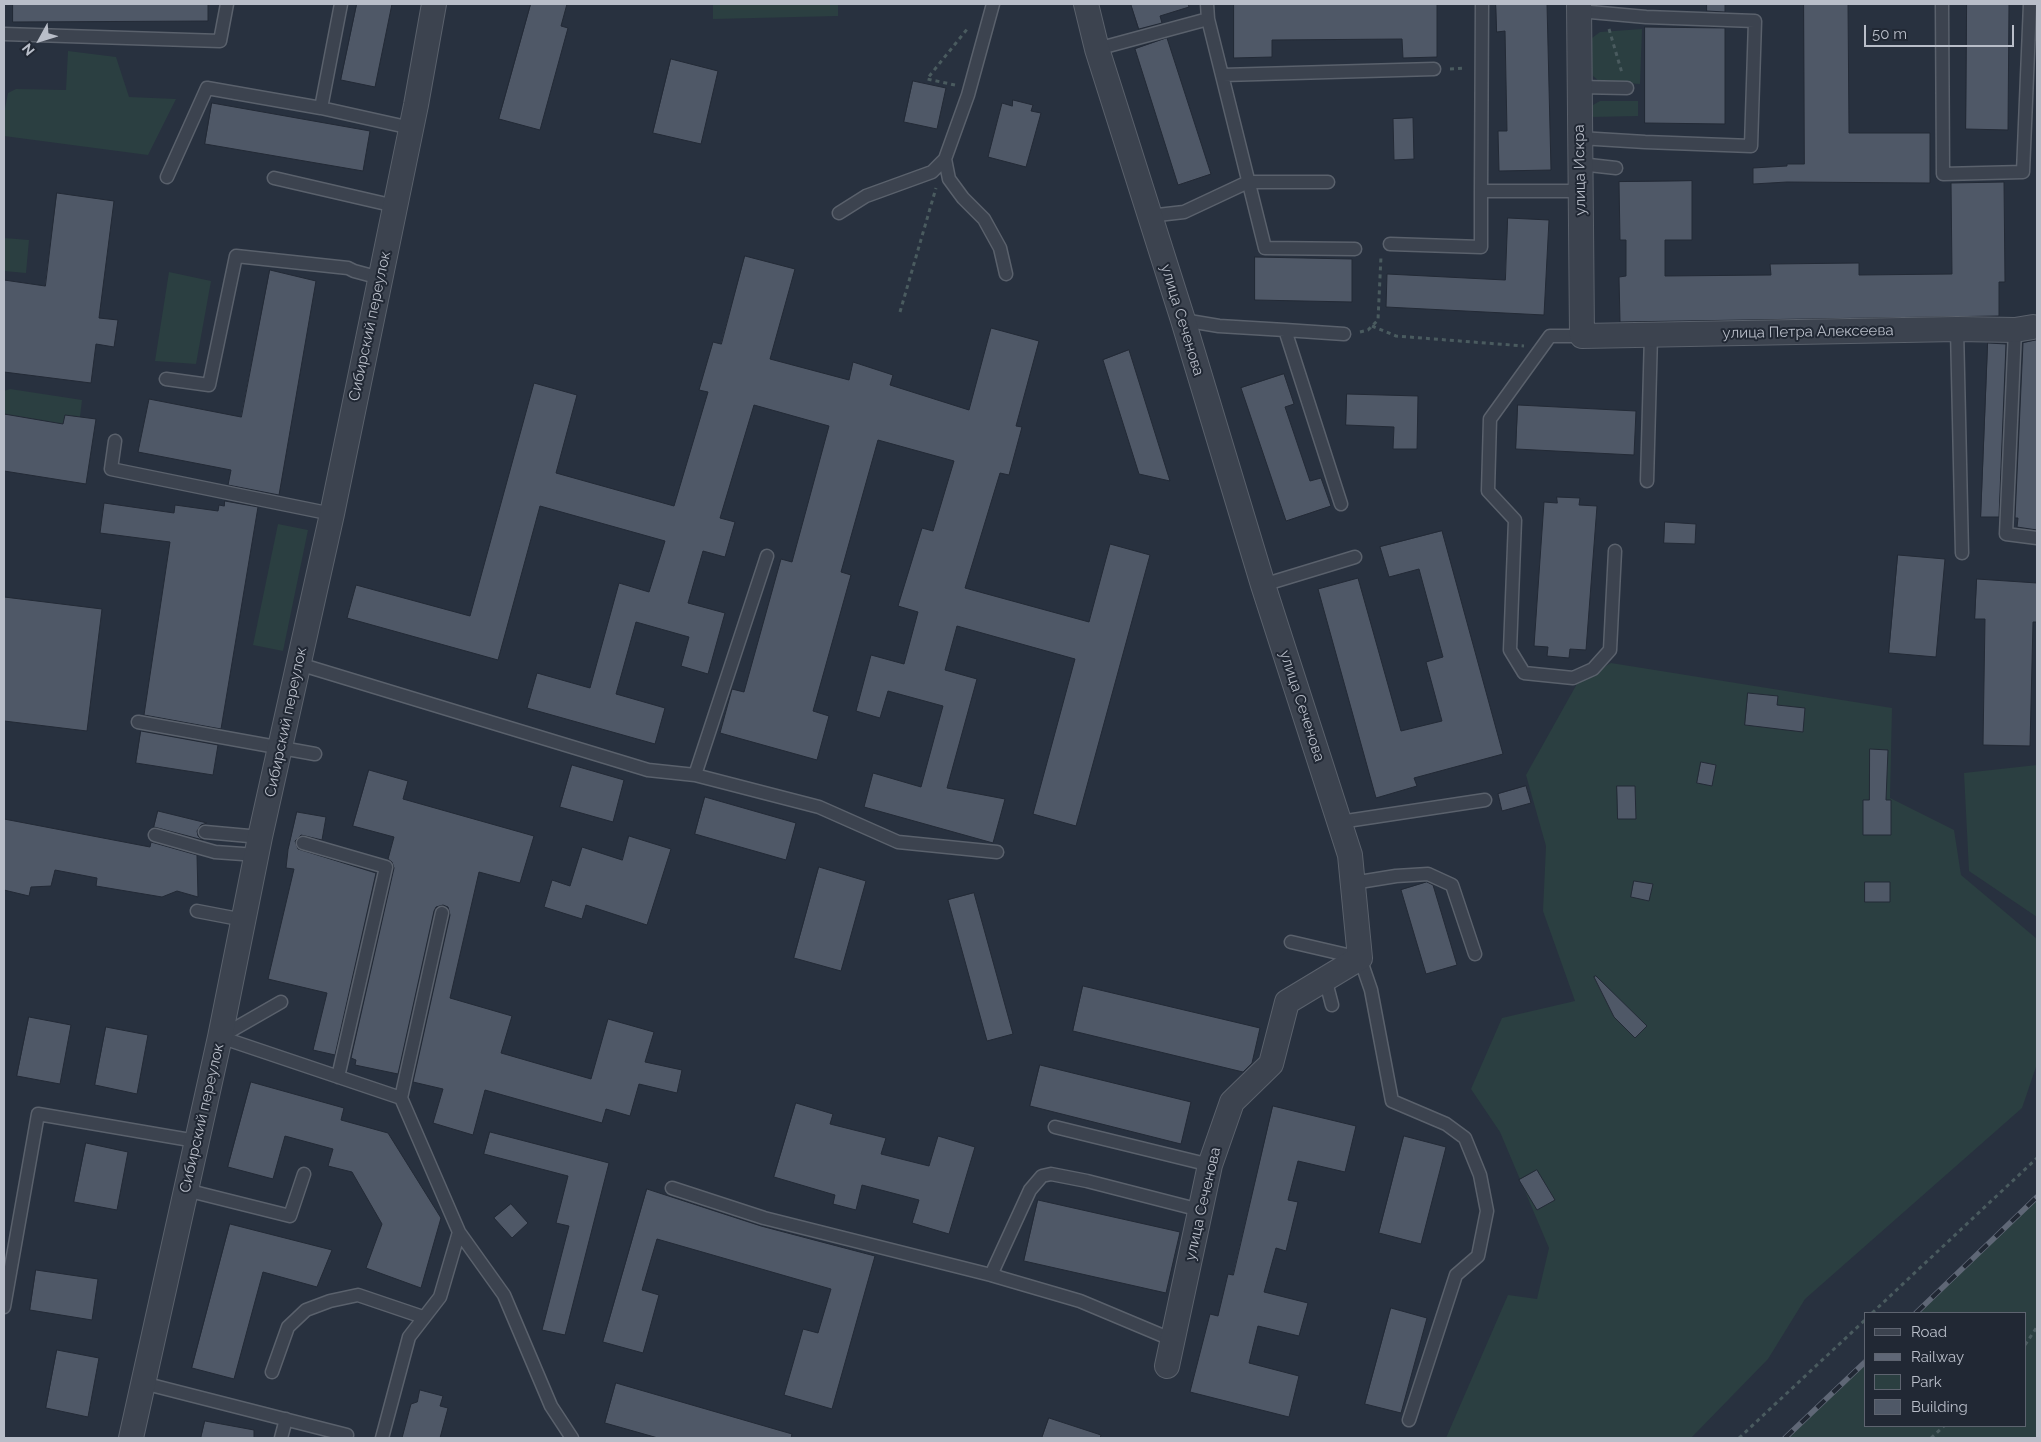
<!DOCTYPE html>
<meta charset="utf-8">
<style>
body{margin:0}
#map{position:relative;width:2041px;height:1442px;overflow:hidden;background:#28313f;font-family:Raleway,sans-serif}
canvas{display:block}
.frame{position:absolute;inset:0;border:5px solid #b9bec9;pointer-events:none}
.legend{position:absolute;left:1864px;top:1312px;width:162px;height:115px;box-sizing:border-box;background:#212834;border:1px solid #5e6470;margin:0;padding:6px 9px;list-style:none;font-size:15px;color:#b9bec9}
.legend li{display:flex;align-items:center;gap:10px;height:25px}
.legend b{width:25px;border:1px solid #5e6470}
.north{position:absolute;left:15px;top:15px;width:50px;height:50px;-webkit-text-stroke:4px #212834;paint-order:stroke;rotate:231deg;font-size:14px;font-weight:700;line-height:20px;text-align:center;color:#b9bec9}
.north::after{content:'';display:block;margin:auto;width:18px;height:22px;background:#b9bec9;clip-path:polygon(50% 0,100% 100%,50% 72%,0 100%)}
.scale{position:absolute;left:1864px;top:25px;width:150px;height:22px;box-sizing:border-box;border:2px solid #b9bec9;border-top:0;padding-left:6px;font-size:15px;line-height:18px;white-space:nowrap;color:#b9bec9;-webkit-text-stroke:4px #212834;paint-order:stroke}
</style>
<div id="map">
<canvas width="2041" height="1442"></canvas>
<div class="frame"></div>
<ul class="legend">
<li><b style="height:6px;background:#3c434f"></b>Road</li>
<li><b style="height:6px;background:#5f6776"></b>Railway</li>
<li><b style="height:14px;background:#2b3f41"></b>Park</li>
<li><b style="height:14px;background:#4f5867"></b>Building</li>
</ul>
<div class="north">N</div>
<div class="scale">50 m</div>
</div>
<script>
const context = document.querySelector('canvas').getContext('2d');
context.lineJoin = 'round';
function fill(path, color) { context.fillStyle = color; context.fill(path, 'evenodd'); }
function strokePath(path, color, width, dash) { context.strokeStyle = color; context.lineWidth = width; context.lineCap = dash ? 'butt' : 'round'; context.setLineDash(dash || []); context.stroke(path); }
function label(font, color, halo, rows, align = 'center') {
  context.font = font + ' Raleway,sans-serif'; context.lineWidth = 4; context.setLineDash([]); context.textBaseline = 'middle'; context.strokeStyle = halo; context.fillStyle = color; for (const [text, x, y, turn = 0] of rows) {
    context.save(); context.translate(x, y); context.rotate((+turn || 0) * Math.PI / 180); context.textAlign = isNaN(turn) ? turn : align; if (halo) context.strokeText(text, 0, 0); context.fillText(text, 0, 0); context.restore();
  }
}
fill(new Path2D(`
 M 713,4 L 838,4 L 838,16 L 713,19 Z
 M 1642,29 L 1640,84 L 1599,81 L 1593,76 L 1591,71 L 1592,38 L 1600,32 Z
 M 68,51 L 116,57 L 129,97 L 176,99 L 148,155 L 4,136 L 4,113 L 8,93 L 16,89 L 66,90 Z
 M 1600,101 L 1638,101 L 1638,116 L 1591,117 L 1593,105 Z
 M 4,238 L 29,240 L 26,273 L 4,271 Z
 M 169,272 L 211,281 L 196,364 L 155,361 Z
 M 10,389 L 82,400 L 80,417 L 65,415 L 63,424 L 4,414 L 4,391 Z
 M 278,524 L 308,530 L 283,651 L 253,645 Z
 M 1611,663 L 1892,708 L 1890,798 L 1954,830 L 1961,875 L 2037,939 L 2037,1064 L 2022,1108 L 1805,1299 L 1768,1359 L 1691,1438 L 1446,1438 L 1508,1295 L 1537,1299 L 1549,1248 L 1500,1132 L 1471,1089 L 1502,1018 L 1575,1001 L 1543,911 L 1546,846 L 1526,775 L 1578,682 Z
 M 2037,765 L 2037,917 L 1969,871 L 1964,773 Z
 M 2037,1197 L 2037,1438 L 1785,1438 L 1865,1362 L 1865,1426 L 2025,1426 L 2025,1313 L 1916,1313 Z`), '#2b3f41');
const building = new Path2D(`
 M 13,4 L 208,4 L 208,21 L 13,22 Z
 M 357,4 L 392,4 L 375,87 L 341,80 Z
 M 531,4 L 567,4 L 561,26 L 568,28 L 540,130 L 499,119 Z
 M 1131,4 L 1188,4 L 1189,7 L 1160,16 L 1162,23 L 1139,29 Z
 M 1234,4 L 1437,4 L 1437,57 L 1403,58 L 1402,39 L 1272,40 L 1272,57 L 1234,58 Z
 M 1496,4 L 1547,4 L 1551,170 L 1499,171 L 1498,131 L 1507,131 L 1505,31 L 1497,32 Z
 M 1707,4 L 1725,4 L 1725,12 L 1707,11 Z
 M 1804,4 L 1848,4 L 1849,133 L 1930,133 L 1930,183 L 1787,182 L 1753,184 L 1753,168 L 1787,166 L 1787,164 L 1804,164 Z
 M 1967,4 L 2009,4 L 2008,130 L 1966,129 Z
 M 1645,27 L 1725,28 L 1725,124 L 1645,123 Z
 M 1167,38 L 1211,174 L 1178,185 L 1135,49 Z
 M 671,59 L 718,71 L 701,144 L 653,133 Z
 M 913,81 L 946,88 L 937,129 L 904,122 Z
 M 1013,100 L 1033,105 L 1031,111 L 1041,113 L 1026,167 L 988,157 L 1002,103 L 1012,106 Z
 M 212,103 L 370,131 L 363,171 L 205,144 Z
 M 1413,118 L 1414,159 L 1394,160 L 1393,119 Z
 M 1692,181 L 1692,240 L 1665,240 L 1665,276 L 1771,275 L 1770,264 L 1859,263 L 1859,275 L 1952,274 L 1951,183 L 2004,182 L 2005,282 L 1999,282 L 1999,316 L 1620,322 L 1619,277 L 1626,276 L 1626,240 L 1620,240 L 1619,182 Z
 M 57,193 L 114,201 L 99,318 L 118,320 L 114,347 L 96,344 L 91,383 L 4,372 L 4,280 L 45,286 Z
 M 1508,218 L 1549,220 L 1544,315 L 1386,307 L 1387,274 L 1505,280 Z
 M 745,256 L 795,269 L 770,359 L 849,380 L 853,362 L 893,375 L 890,385 L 969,410 L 991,328 L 1039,341 L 1016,426 L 1022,427 L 1009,475 L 1000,473 L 965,588 L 1089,622 L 1110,544 L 1150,555 L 1076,826 L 1033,814 L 1075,659 L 957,626 L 945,670 L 977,679 L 947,788 L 1005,799 L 993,843 L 864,807 L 873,773 L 921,787 L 943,706 L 888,691 L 880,718 L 856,711 L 871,655 L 904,664 L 918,612 L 898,606 L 922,528 L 933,531 L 954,461 L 878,440 L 841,572 L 851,575 L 813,711 L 829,716 L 817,760 L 720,733 L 732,689 L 744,692 L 781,559 L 792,562 L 829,426 L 754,405 L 720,518 L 735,522 L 725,557 L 703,551 L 688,603 L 725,613 L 708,674 L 681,666 L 689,637 L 636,622 L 616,694 L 665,708 L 655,744 L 527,708 L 537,673 L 590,688 L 619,583 L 649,592 L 665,541 L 540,506 L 498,660 L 347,618 L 356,585 L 470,616 L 534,383 L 577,395 L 556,473 L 674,506 L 708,392 L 699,390 L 713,342 L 721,344 Z
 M 1255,257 L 1352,259 L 1352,302 L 1255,300 Z
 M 270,270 L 316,281 L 279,495 L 228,485 L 231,470 L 138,452 L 149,399 L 241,417 Z
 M 2037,340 L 2037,530 L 2017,527 L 2018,518 L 2015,518 L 2023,343 Z
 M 1988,343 L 2006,344 L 1999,517 L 1981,517 Z
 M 1129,350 L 1170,481 L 1139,474 L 1103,360 Z
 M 1284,374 L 1294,404 L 1285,407 L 1310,481 L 1321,478 L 1331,506 L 1286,521 L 1241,388 Z
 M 1347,394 L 1418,396 L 1417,449 L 1393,449 L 1394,427 L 1346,425 Z
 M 1518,405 L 1636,411 L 1634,455 L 1516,449 Z
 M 4,414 L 63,424 L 65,415 L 96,419 L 86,484 L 4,471 Z
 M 1557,497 L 1580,498 L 1579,505 L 1597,506 L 1586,650 L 1570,649 L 1569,658 L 1547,656 L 1548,647 L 1534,646 L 1544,502 L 1557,503 Z
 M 225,501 L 258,507 L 221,729 L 144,715 L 170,542 L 100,533 L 104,503 L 174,513 L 175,505 L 218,511 L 219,505 L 224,506 Z
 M 1665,522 L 1696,524 L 1695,544 L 1664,543 Z
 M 1442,531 L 1503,754 L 1414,778 L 1417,786 L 1376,798 L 1318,589 L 1358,578 L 1401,731 L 1442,721 L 1426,662 L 1443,657 L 1419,569 L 1389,577 L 1380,547 Z
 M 1898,555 L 1945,559 L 1936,657 L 1889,653 Z
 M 1977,579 L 2037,583 L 2037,622 L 2033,622 L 2030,746 L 1983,745 L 1985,619 L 1975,619 Z
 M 4,597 L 102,609 L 87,731 L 4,721 Z
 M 1748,693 L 1778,696 L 1777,705 L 1805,708 L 1803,732 L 1745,725 Z
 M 141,731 L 218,745 L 213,775 L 136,763 Z
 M 1870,749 L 1888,750 L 1886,800 L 1891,800 L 1891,835 L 1863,835 L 1863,800 L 1869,800 Z
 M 1701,762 L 1716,765 L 1712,786 L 1697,783 Z
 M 572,765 L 624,780 L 613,822 L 560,807 Z
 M 369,770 L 408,781 L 403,799 L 534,836 L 520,883 L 479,872 L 450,998 L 512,1016 L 501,1053 L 591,1079 L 608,1019 L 654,1032 L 645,1062 L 682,1070 L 677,1093 L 639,1084 L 630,1116 L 606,1109 L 602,1123 L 485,1090 L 473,1135 L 433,1123 L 443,1089 L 413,1082 L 450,915 L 448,907 L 443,905 L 436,907 L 434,911 L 398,1074 L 355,1065 L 356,1060 L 351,1058 L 394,868 L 392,862 L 388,859 L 394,837 L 353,826 Z
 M 1526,786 L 1531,803 L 1502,811 L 1498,794 Z
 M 1617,786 L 1635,786 L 1636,819 L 1618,819 Z
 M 705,797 L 796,823 L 786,860 L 695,834 Z
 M 158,811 L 207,823 L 201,825 L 197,831 L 198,836 L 203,840 L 154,827 Z
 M 297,812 L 326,817 L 322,840 L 301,835 L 295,841 L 298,849 L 376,873 L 335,1055 L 313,1050 L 327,993 L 268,979 L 294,869 L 286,868 L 288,850 Z
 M 4,819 L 150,847 L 151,842 L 197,855 L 198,897 L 177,891 L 162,897 L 96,886 L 97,878 L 55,870 L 51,886 L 31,887 L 29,896 L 4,890 Z
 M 629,836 L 671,849 L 647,925 L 586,905 L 582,919 L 544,907 L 552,880 L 570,886 L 582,847 L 622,860 Z
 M 819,867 L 866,881 L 841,971 L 794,958 Z
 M 1634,881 L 1653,884 L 1649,901 L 1631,897 Z
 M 1427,882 L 1433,885 L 1457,965 L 1426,974 L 1401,890 Z
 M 1865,882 L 1890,882 L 1890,902 L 1865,902 Z
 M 974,893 L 1013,1034 L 987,1041 L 948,900 Z
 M 1596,976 L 1647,1026 L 1635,1038 L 1614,1017 L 1594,977 Z
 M 1083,986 L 1260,1028 L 1252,1063 L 1243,1072 L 1073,1031 Z
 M 29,1017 L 71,1025 L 60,1084 L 17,1076 Z
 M 106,1027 L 148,1035 L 137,1094 L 95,1085 Z
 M 1040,1065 L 1191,1102 L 1181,1144 L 1030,1106 Z
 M 251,1082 L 344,1108 L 341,1120 L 388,1133 L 441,1218 L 421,1288 L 366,1268 L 382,1224 L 352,1172 L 328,1166 L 333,1149 L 285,1136 L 273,1179 L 228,1167 Z
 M 796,1103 L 833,1114 L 830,1124 L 886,1138 L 881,1154 L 929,1166 L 938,1136 L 975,1147 L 949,1234 L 912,1223 L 919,1200 L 862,1185 L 856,1210 L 833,1204 L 835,1195 L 774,1177 Z
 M 1273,1106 L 1356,1126 L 1345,1172 L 1298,1161 L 1288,1200 L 1298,1202 L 1286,1251 L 1276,1248 L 1264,1292 L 1308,1303 L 1299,1336 L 1258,1326 L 1249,1363 L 1299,1376 L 1289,1417 L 1190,1392 L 1210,1314 L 1218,1316 L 1228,1274 L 1233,1275 Z
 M 490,1132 L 609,1163 L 565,1335 L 542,1330 L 569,1226 L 556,1223 L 568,1176 L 484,1154 Z
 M 1404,1136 L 1446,1147 L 1421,1244 L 1379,1233 Z
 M 86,1143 L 128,1152 L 117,1210 L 74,1202 Z
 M 1537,1170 L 1555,1200 L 1537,1210 L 1519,1180 Z
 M 647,1189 L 761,1226 L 875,1256 L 832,1409 L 784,1395 L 803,1329 L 818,1333 L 831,1289 L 657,1239 L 642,1290 L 659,1295 L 643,1353 L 603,1342 Z
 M 1038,1200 L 1180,1232 L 1166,1293 L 1024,1261 Z
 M 511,1204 L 528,1223 L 512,1238 L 494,1218 Z
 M 230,1224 L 332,1250 L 317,1287 L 263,1272 L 234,1379 L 192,1368 Z
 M 36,1270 L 98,1279 L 92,1320 L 30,1310 Z
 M 1391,1308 L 1427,1318 L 1401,1413 L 1365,1404 Z
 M 57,1350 L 99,1358 L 88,1417 L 46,1408 Z
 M 616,1383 L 792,1434 L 791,1438 L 658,1438 L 605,1423 Z
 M 420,1390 L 443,1396 L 440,1406 L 448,1408 L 440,1438 L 402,1438 L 411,1404 L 417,1402 Z
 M 1049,1418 L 1101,1435 L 1100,1438 L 1042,1438 Z
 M 205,1421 L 254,1430 L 254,1438 L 201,1438 Z`);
fill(building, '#4f5867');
strokePath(building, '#232a36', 1);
const service = new Path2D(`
 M 1482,4 L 1481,191 L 1581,191
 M 1942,4 L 1943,174 L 2023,172 L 2030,4
 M 1579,11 L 1646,17 L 1755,21 L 1751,146 L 1645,142 L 1580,138
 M 1208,19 L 1265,248 L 1355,249
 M 4,34 L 220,41 L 227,4
 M 1097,49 L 1208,19 L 1207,4
 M 1223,75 L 1434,69
 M 1579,87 L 1627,88
 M 321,108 L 341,4
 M 945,159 L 949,179 L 963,198 L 984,219 L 1000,248 L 1006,274
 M 1580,164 L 1616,168
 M 167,177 L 207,88 L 321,108 L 411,128
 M 274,178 L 395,206
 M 839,213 L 866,196 L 932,172 L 945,159 L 968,95 L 993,4
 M 1149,216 L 1184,212 L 1248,182 L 1328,182
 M 1390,244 L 1481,247 L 1481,191
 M 1183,320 L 1219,326 L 1285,330 L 1341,504
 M 1957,329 L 1962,553
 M 1285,330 L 1344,334
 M 2015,330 L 2006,534 L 2037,538
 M 1582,336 L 1550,336 L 1490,419 L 1488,491 L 1515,520 L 1510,650 L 1524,673 L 1573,678 L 1593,669 L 1610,650 L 1615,551
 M 166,379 L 209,385 L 236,256 L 348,268 L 354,271 L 380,278
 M 115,441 L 111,469 L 332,514
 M 1647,481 L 1651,335
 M 1263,585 L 1355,557
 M 299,664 L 648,770 L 695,775 L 819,807 L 898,842 L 997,852
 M 138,722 L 315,754
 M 695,775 L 767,556
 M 1340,822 L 1485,800
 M 205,832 L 260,837
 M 155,835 L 215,852 L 257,855
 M 303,843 L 386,867 L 338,1077
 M 1353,883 L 1396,876 L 1428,874 L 1452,885 L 1475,954
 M 197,911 L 244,920
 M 1291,942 L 1360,958 L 1371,990 L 1392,1101 L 1446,1124 L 1465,1138 L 1480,1175 L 1487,1211 L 1478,1256 L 1456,1275 L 1409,1420
 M 1325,978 L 1332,1005
 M 220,1037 L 401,1098 L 459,1232 L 504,1295 L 551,1406 L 572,1438
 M 220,1037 L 281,1002
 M 401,1098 L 442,913
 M 1055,1127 L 1210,1165
 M 672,1188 L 764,1218 L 991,1275 L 1080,1301 L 1173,1340
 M 186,1190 L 290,1216 L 304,1174
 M 999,1277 L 991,1275 L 1030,1190 L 1042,1176 L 1051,1174 L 1087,1181 L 1200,1210
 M 4,1307 L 38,1114 L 196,1141
 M 272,1372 L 288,1327 L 306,1310 L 330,1301 L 358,1295 L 423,1317
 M 143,1383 L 347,1435
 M 281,1438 L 286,1419
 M 382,1438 L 409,1337 L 440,1297 L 459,1232`);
const minor = new Path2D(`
 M 1086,4 L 1097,49 L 1183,320 L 1263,585 L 1350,855 L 1360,958 L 1287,1002 L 1271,1064 L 1232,1102 L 1210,1165 L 1167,1366
 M 1579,4 L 1582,336 L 1957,329 L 2015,330 L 2033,327
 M 131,1438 L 220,1037 L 260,837 L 332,514 L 416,105 L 434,4`);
strokePath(service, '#5a616c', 15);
strokePath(minor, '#5a616c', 26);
strokePath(new Path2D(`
 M 1609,29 L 1622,73
 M 1450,69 L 1466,68
 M 955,85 L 927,79 L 968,28
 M 900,312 L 936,188
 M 1372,326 L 1396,336 L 1524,346
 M 1360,332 L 1368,330 L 1378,320 L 1381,256
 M 1872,1313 L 2037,1158
 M 2025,1345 L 2037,1327
 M 1739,1438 L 1865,1320
 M 1931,1438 L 1944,1426`), '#4a5b5f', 3, [4, 4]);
strokePath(service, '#3c434f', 12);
strokePath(minor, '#3c434f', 24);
const rail = new Path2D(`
 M 1916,1313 L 2037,1197
 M 1785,1438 L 1865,1362`);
strokePath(rail, '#5f6776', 5.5);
strokePath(rail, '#212834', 4, [11]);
label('15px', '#b9bec9', '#212834', [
 ["улица Искра",1580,170,-91],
 ["улица Сеченова",1182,320,73],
 ["Сибирский переулок",370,326,-78],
 ["улица Петра Алексеева",1808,332,-1],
 ["улица Сеченова",1302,706,72],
 ["Сибирский переулок",286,722,-78],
 ["Сибирский переулок",202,1118,-77],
 ["улица Сеченова",1203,1204,-77]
]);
</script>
